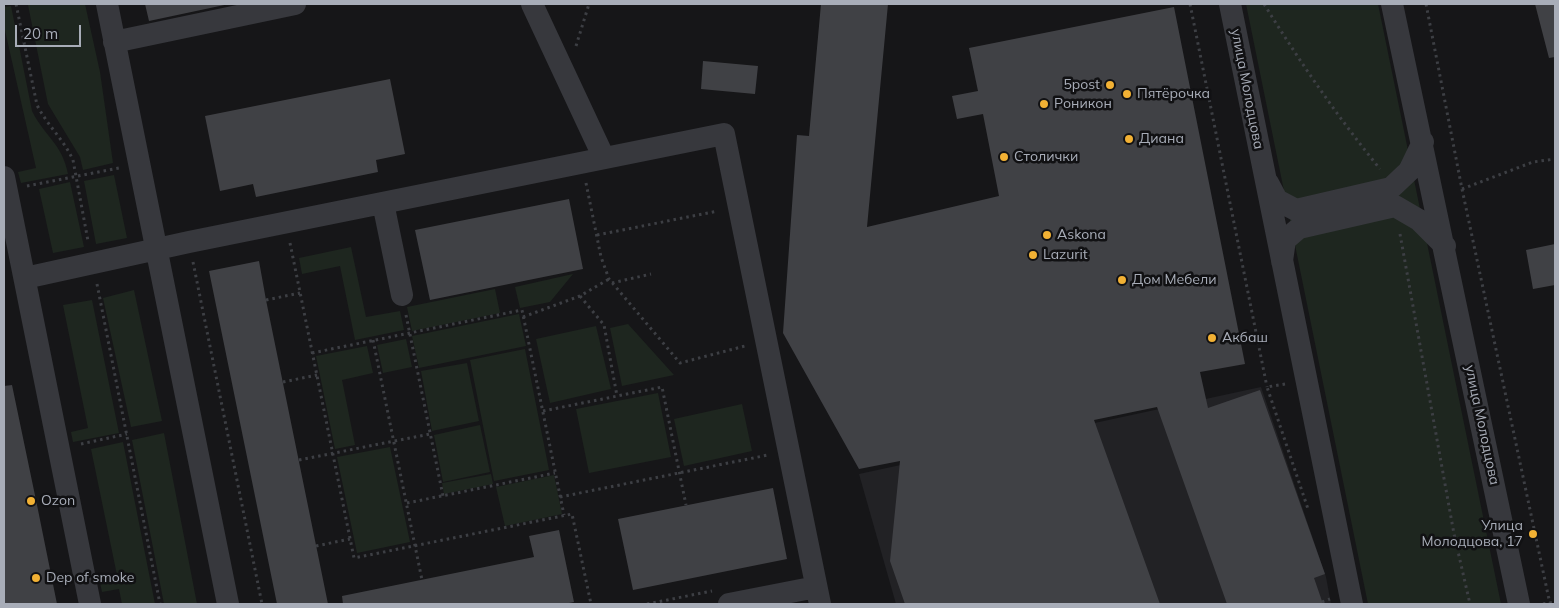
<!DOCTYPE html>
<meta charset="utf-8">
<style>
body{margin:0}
#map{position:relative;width:1559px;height:608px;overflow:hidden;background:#161618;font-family:Mulish,sans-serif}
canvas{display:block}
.frame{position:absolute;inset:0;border:5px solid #a8adb8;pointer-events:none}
.scale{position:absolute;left:15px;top:25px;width:66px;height:22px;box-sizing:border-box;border:2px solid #a8adb8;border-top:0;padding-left:6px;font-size:15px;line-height:18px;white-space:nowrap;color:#a8adb8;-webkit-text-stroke:4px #111113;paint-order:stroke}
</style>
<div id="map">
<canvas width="1559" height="608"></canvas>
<div class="frame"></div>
<div class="scale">20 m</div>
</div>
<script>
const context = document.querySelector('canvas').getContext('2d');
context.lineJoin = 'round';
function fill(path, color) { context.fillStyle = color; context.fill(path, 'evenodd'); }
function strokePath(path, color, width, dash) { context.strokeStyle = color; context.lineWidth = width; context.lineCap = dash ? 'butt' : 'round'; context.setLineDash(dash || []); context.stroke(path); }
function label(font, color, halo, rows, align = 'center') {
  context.font = font + ' Mulish,sans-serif'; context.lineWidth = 5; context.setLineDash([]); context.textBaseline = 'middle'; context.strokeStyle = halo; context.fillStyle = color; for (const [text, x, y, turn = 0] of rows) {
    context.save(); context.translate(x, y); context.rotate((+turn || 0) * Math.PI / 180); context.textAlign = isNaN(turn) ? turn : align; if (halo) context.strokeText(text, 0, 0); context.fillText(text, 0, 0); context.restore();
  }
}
fill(new Path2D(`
 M 1261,387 L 1326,577 L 1331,604 L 896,604 L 859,474 Z`), '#222225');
fill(new Path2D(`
 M 36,4 L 85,4 L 100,72 L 113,163 L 83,170 L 80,157 L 48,104 L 28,5 Z
 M 1246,4 L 1378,4 L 1501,604 L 1368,604 Z
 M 11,6 L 32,111 C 45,137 62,143 68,174 L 21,183 L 18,172 L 36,168 L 4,26 L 4,7 Z
 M 114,175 L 127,238 L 96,244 L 84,181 Z
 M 70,182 L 84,247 L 53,253 L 39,189 Z
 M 351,247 L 366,317 L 400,311 L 404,330 L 355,340 L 340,266 L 302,274 L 299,258 Z
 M 573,274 L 550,302 L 520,308 L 515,287 Z
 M 495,289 L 500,313 L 412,331 L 407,307 Z
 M 134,290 L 162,421 L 131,427 L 103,298 Z
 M 92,300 L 119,433 L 73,442 L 71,432 L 88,428 L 63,305 Z
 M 519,314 L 526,346 L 419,368 L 412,336 Z
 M 628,324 L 674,375 L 622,386 L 610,328 Z
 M 596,326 L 611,389 L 550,403 L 536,339 Z
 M 406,339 L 412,367 L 383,373 L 377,345 Z
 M 367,346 L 373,373 L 342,380 L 355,445 L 335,449 L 316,356 Z
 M 525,349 L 549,470 L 494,481 L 470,360 Z
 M 467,363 L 479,421 L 432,431 L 421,371 Z
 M 658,393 L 671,457 L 589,473 L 576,409 Z
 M 742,404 L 752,451 L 684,466 L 674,419 Z
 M 480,425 L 490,472 L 443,482 L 434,435 Z
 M 164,433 L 197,604 L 164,604 L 132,440 Z
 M 123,442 L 155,604 L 122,604 L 119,589 L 102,592 L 100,583 L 118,580 L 91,449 Z
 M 390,447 L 410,542 L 357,553 L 337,457 Z
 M 491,474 L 493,484 L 444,494 L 442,483 Z
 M 554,475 L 562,514 L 505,526 L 496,487 Z`), '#1e261f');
fill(new Path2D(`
 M 145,4 L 229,4 L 149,21 Z
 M 821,4 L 888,4 L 867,227 L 999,196 L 983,114 L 957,119 L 952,96 L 978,91 L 969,48 L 1174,7 L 1245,364 L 1200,372 L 1208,408 L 1260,390 L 1325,574 L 1314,578 L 1323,604 L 1227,604 L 1157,407 L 1094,420 L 1160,604 L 905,604 L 890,561 L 900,461 L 859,469 L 783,333 L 797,135 L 809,136 Z
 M 1535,4 L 1555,4 L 1555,57 L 1549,58 Z
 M 703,61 L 758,66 L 755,94 L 701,89 Z
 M 390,79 L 405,154 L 376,160 L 378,172 L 256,197 L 253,184 L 220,191 L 205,116 Z
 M 569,199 L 583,269 L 430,300 L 415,230 Z
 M 1555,244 L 1555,285 L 1533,289 L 1526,250 Z
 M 259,261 L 266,300 L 328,604 L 277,604 L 225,349 L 209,271 Z
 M 12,385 L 37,505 L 57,604 L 4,604 L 4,386 Z
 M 773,488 L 787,559 L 633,590 L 618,519 Z
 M 559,530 L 574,602 L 564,604 L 343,604 L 342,596 L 534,557 L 529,536 Z`), '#404145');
strokePath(new Path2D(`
 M 16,4 L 37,105 C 47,125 64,140 73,160 L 88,241
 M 1190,4 L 1267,387
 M 1264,4 C 1300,62 1337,116 1380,169
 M 1426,4 L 1462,189 L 1550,604
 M 576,46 L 589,4
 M 586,183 L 601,257 L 609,279 L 680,363 L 745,346
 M 27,186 L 119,168
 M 1462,189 L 1533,162 L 1555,159
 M 1400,234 L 1454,534 L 1470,604
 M 597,235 L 718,211
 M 290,243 L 354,558 L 572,514 L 591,604
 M 193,262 L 262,604
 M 612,283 L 651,274
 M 97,284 L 160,604
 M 580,296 L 604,325 L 617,396
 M 266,300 L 300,293
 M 406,315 L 443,496
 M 523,317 L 580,296 L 609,279
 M 373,340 L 422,580
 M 312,353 L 522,310 L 564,515
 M 283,382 L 317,375
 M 1285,384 L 1267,387 L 1308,509
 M 543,411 L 662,387 L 686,505
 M 81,444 L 127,434
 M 299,460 L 430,434
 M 560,497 L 768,455
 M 407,503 L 555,473
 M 316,546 L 350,539
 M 1322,602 L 1330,599
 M 647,604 L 712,591
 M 1543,604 L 1555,602`), '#3d3f44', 3, [2.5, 4]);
strokePath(new Path2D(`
 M 107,4 L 228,604
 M 532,4 L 604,158
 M 1230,4 L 1352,604
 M 1392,4 L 1519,604
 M 114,42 L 295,4
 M 4,177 L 90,604
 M 1268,183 L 1277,200 L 1296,210 L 1391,188 L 1409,171 L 1423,142
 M 383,203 L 402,295
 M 1282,261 L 1285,240 L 1299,228 L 1395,206 L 1419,220 L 1445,246
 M 25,278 L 189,242 L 724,134 L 820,604
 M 729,604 L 816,587`), '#37383d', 22);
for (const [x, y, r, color] of [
 [1110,85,5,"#f2b134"],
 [1127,94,5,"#f2b134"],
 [1044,104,5,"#f2b134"],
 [1129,139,5,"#f2b134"],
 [1004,157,5,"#f2b134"],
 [1047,235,5,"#f2b134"],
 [1033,255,5,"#f2b134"],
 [1122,280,5,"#f2b134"],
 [1212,338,5,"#f2b134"],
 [31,501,5,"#f2b134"],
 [1533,534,5,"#f2b134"],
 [36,578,5,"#f2b134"]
]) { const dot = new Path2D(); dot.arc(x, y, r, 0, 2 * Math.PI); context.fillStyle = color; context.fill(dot); strokePath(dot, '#111113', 2); }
label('14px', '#a8adb8', '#111113', [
 ["5post",1100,85,"right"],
 ["Пятёрочка",1137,94],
 ["Роникон",1054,104],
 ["Диана",1139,139],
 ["Столички",1014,157],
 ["Askona",1057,235],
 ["Lazurit",1043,255],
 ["Дом Мебели",1132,280],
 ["Акбаш",1222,338],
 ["Ozon",41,501],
 ["Улица",1523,526,"right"],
 ["Молодцова, 17",1523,542,"right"],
 ["Dep of smoke",46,578]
], 'left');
label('14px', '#a8adb8', '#111113', [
 ["улица Молодцова",1247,89,79],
 ["улица Молодцова",1482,425,78]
]);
</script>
